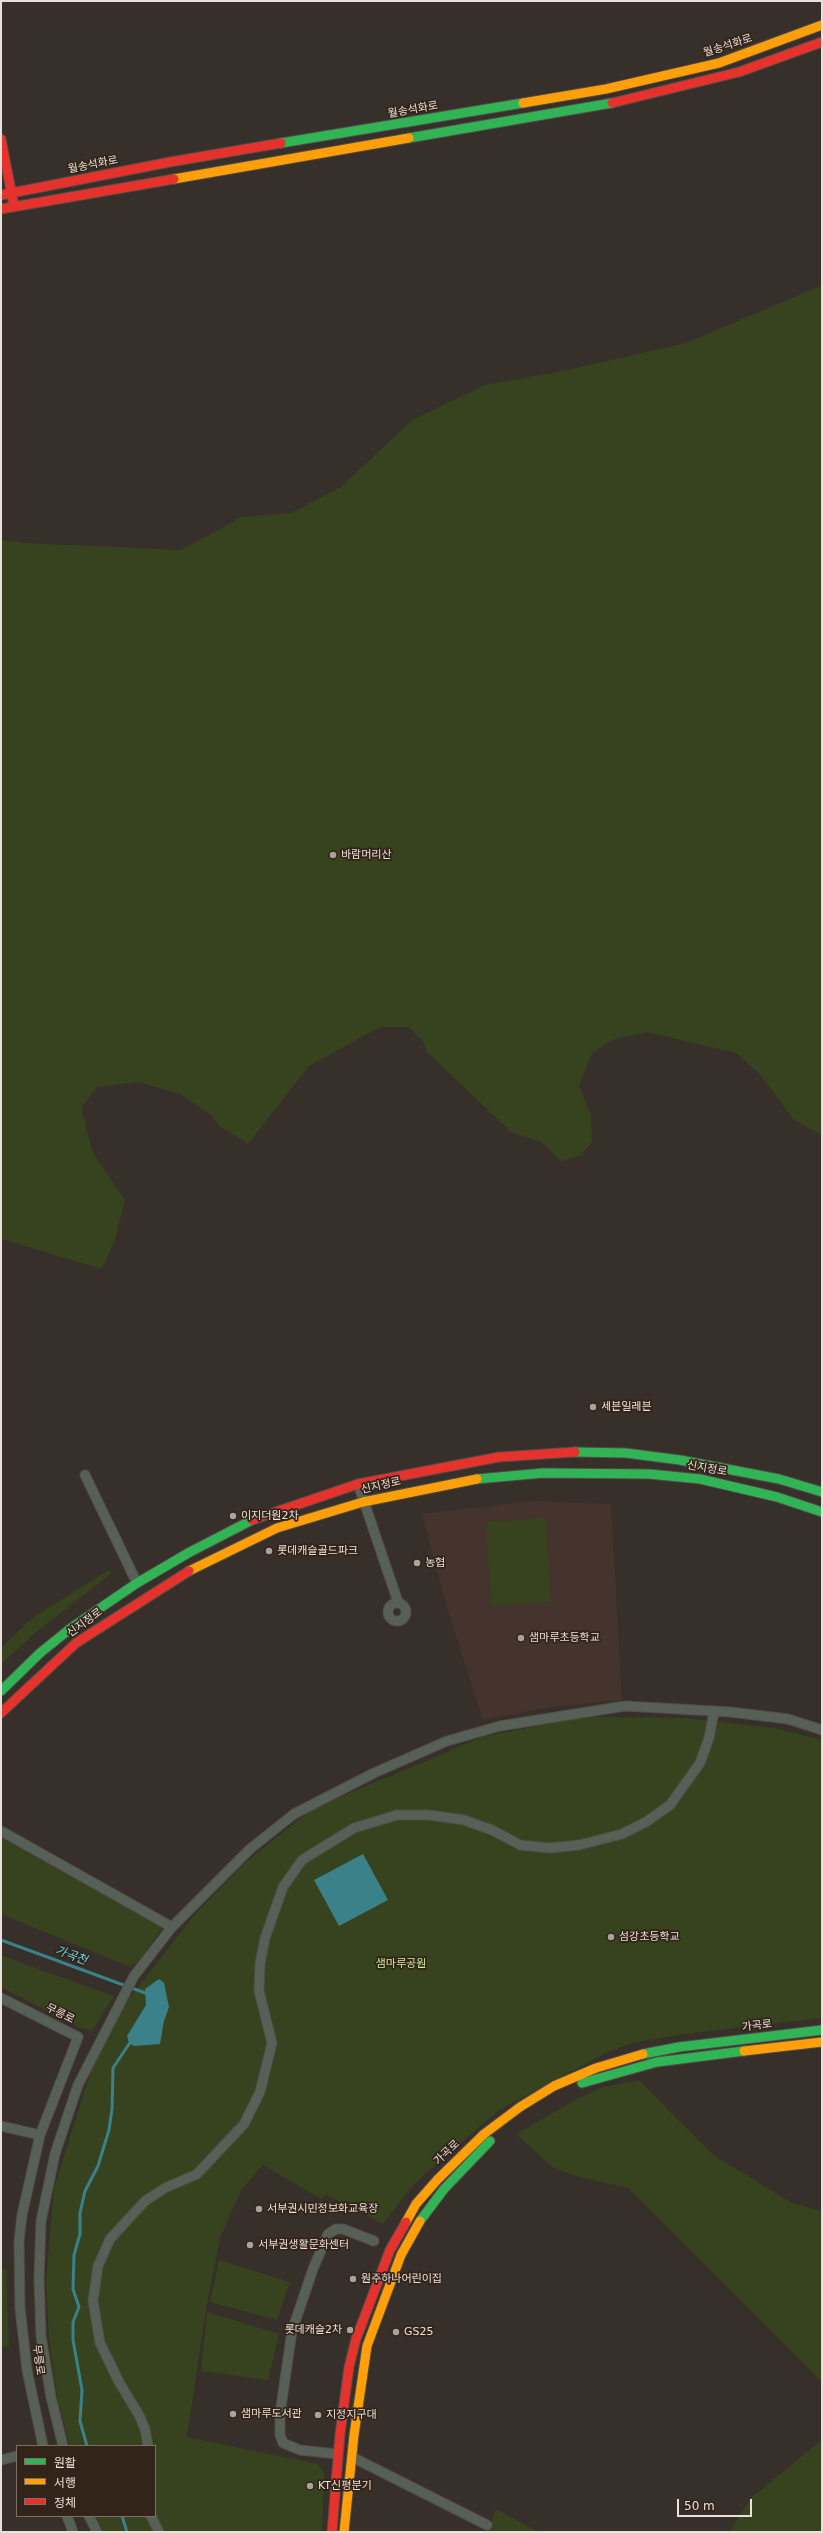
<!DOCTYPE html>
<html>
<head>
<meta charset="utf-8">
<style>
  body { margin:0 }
  #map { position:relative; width:823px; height:2533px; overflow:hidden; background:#372f2a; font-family:"DejaVu Sans","Noto Sans KR",sans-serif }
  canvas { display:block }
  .frame { position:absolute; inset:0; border:2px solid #eae0d9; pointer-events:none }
  .legend { position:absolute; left:16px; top:2445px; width:140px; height:72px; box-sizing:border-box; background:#33241a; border:1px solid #7c6f66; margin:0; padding:5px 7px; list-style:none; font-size:12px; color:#eae0d9 }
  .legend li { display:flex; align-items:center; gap:8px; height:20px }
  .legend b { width:20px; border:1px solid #7c6f66 }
  .scale { position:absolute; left:677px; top:2499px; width:75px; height:18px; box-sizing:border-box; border:2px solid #eae0d9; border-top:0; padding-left:5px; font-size:12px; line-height:14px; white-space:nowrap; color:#eae0d9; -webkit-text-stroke:3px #33241a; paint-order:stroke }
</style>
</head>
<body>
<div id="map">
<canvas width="823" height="2533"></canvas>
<div class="frame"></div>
<ul class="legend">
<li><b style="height:5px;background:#30b455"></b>원활</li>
<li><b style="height:5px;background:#ff9f0a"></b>서행</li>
<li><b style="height:5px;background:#e5322d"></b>정체</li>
</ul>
<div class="scale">50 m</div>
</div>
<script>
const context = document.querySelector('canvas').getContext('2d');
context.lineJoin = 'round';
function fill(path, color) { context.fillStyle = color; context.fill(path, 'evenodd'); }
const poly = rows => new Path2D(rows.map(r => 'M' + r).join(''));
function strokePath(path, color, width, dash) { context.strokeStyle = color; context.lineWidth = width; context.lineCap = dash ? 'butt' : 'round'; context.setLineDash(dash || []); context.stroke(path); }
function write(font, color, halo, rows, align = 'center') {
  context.font = font + ' "DejaVu Sans","Noto Sans KR",sans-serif'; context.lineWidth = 3.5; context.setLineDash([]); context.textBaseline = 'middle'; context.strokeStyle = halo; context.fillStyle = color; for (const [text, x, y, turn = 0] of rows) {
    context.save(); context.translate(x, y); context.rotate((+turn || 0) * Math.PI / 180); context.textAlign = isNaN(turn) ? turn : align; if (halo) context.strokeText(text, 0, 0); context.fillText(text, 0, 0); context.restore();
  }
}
const education = poly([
  [531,1501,611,1504,622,1700,550,1707,483,1720,446,1605,422,1514]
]);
const green = poly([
  [822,285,822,1135,794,1120,759,1073,736,1053,647,1032,612,1040,592,1053,579,1086,591,1116,592,1142,581,1155,561,1161,541,1142,511,1132,427,1052,423,1041,409,1027,380,1027,309,1066,248,1144,219,1126,211,1115,180,1094,138,1082,97,1087,81,1108,93,1153,125,1200,115,1239,102,1269,1,1239,1,540,25,543,181,550,242,517,291,513,341,487,412,420,485,385,567,370,686,343],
  [546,1518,551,1602,491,1605,486,1522],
  [110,1569,111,1574,36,1632,1,1664,1,1648,31,1619],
  [597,1717,685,1718,774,1728,822,1740,822,2018,693,2033,636,2042,608,2052,499,2110,415,2183,383,2224,327,2195,321,2199,263,2165,241,2190,220,2238,206,2309,187,2437,318,2464,324,2473,322,2532,103,2532,96,2516,155,2516,155,2446,70,2446,58,2402,49,2340,46,2282,54,2188,90,2074,113,2019,195,1914,246,1862,312,1809,485,1736,569,1720],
  [1,1838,163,1927,139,1961,130,1967,1,1914],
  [1,1955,27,1965,114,1996,92,2031,80,2028,1,1987],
  [639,2080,713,2155,792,2203,822,2211,822,2382,628,2188,575,2176,552,2167,516,2134,581,2097,603,2087],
  [219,2260,290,2282,277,2320,210,2302],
  [6,2269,9,2346,1,2347,1,2270],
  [207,2312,279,2334,268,2380,201,2371],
  [822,2440,822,2532,729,2532,751,2498],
  [496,2509,539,2532,488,2532]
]);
const water = poly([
  [363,1854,388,1900,339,1926,314,1880],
  [159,1979,164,1983,169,2007,164,2021,160,2044,134,2046,129,2043,127,2036,146,2005,145,1989]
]);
const stream = poly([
  [1,1940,148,1994],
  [87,2446,80,2421,82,2390,73,2340,73,2322,79,2307,73,2289,74,2255,80,2234,80,2213,85,2191,98,2166,109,2130,112,2109,113,2068,131,2041],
  [122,2516,127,2532]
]);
const street = poly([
  [85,1475,137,1583],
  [358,1484,398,1602],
  '388 1612a9 9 0 1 1 18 0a9 9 0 1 1-18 0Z',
  [1,1831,172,1927],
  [1,1998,78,2037,40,2135,22,2215,19,2241,20,2308,27,2370,43,2446],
  [1,2126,40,2135],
  [63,2446,51,2397,41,2336,39,2278,41,2221,55,2154,78,2085,134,1976,172,1927,250,1849,294,1814,374,1773,447,1741,500,1726,625,1706,731,1712,788,1719,822,1730],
  [148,2446,145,2429,139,2415,119,2382,100,2343,93,2301,98,2266,110,2239,145,2201,165,2188,197,2174,244,2124,260,2092,272,2043,259,1991,260,1964,265,1938,283,1887,302,1860,354,1828,397,1815,429,1815,464,1820,492,1830,520,1845,550,1848,579,1845,622,1834,646,1822,670,1805,700,1763,709,1738,714,1711],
  [337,2454,300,2450,283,2443,280,2435,280,2414,292,2331,313,2269,328,2234,336,2229,343,2229,374,2241],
  [352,2457,487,2525],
  [1,2460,17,2456],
  [67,2516,73,2532],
  [89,2516,97,2532],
  [151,2516,159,2532]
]);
const fast = poly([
  [409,138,612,103],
  [281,143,523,103],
  [575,1452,626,1453,680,1460,779,1479,822,1492],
  [477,1479,543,1473,649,1474,700,1479,777,1497,822,1512],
  [1,1691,40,1653,71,1628,137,1583,190,1552,252,1520],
  [643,2054,679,2047,822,2030],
  [582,2083,657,2062,744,2051],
  [420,2221,444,2189,490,2141]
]);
const slow = poly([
  [523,103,606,89,719,63,822,25],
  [174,179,409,138],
  [189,1571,277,1528,363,1502,477,1479],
  [744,2051,822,2042],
  [406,2222,416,2204,438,2179,484,2134,520,2107,554,2086,596,2068,643,2054],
  [344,2532,354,2435,367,2346,401,2255,420,2221]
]);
const jam = poly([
  [612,103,739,72,822,42],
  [1,139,13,201],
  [1,195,170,162,281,143],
  [1,209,174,179],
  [252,1520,358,1484,499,1457,575,1452],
  [1,1713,76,1643,189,1571],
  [332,2532,340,2434,349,2367,356,2339,390,2250,406,2222]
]);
const markers = [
  [333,855,4,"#aba29c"],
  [593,1407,4,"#aba29c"],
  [233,1516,4,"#aba29c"],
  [269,1551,4,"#aba29c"],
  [417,1563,4,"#aba29c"],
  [521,1638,4,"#aba29c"],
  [611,1937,4,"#aba29c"],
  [259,2209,4,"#aba29c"],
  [250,2245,4,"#aba29c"],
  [353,2279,4,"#aba29c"],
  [350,2330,4,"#aba29c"],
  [396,2332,4,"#aba29c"],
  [233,2414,4,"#aba29c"],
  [318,2415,4,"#aba29c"],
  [310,2486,4,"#aba29c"]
];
const streetNames = [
  ["월송석화로",728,46,-18],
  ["월송석화로",413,110,-10],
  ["월송석화로",93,165,-11],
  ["신지정로",707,1469,10],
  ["신지정로",381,1486,-13],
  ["신지정로",85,1623,-36],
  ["무릉로",60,2014,27],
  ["가곡로",757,2026,-7],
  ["가곡로",447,2153,-44],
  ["무릉로",38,2360,82]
];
const poiNames = [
  ["바람머리산",341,855],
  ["세븐일레븐",601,1407],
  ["이지더원2차",241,1516],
  ["롯데캐슬골드파크",277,1551],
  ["농협",425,1563],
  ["샘마루초등학교",529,1638],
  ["섬강초등학교",619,1937],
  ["서부권시민정보화교육장",267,2209],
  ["서부권생활문화센터",258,2245],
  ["원주하나어린이집",361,2279],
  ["롯데캐슬2차",342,2330,"right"],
  ["GS25",404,2332],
  ["샘마루도서관",241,2414],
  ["지정지구대",326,2415],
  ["KT신평분기",318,2486]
];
const parkNames = [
  ["샘마루공원",401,1964]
];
const waterNames = [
  ["가곡천",71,1956,20]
];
fill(education, '#45332d');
fill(green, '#36431e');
fill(water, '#3a818a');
strokePath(stream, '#3a818a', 3);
strokePath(street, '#534c47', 11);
strokePath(fast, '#534c47', 11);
strokePath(slow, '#534c47', 11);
strokePath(jam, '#534c47', 11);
strokePath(street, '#566057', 9);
strokePath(fast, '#30b455', 9);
strokePath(slow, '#ff9f0a', 9);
strokePath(jam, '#e5322d', 9);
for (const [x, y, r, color] of markers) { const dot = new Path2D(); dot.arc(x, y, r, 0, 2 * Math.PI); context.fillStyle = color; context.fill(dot); strokePath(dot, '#33241a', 1.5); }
write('11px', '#eae0d9', '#33241a', streetNames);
write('11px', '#eae0d9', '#33241a', poiNames, 'left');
write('11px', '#cbed9f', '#33241a', parkNames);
write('italic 12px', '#60d6e6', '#33241a', waterNames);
</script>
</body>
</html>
